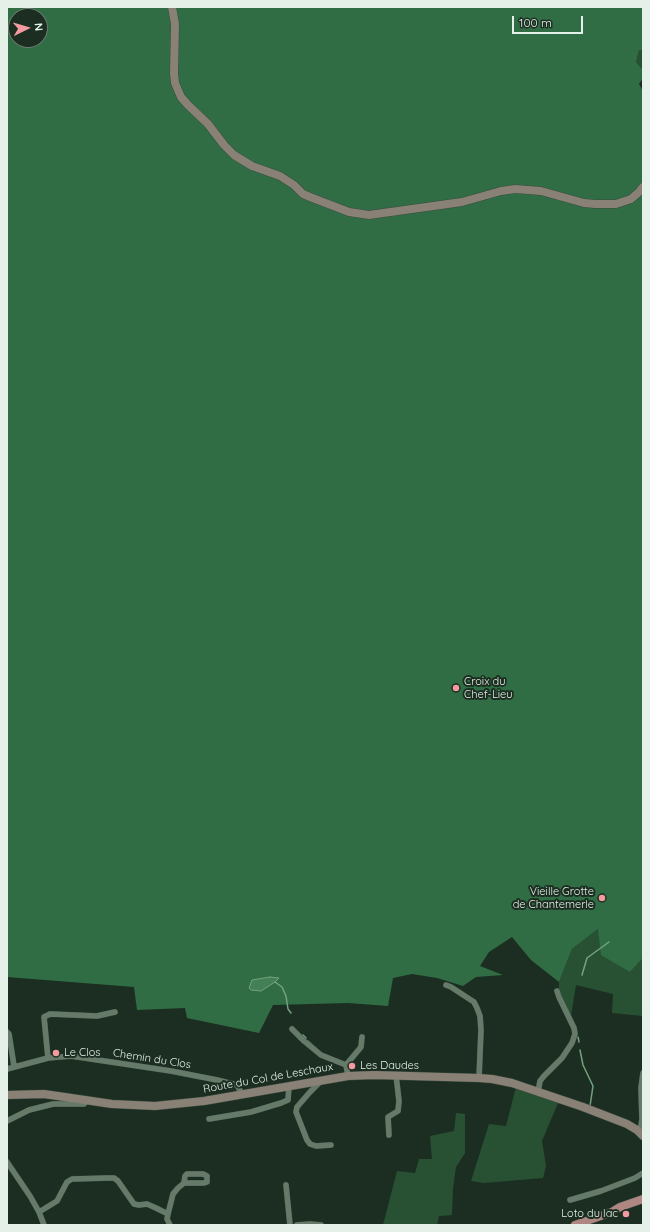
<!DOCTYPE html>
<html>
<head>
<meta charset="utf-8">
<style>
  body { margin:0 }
  #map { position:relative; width:650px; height:1232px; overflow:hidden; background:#1c2e21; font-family:Quicksand,sans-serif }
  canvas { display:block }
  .frame { position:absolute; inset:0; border:8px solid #e5f1e8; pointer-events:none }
  .north { position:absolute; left:8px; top:8px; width:40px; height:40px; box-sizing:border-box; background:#1c2e21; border:1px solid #6c7c71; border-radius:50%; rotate:85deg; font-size:11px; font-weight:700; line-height:16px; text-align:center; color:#e5f1e8 }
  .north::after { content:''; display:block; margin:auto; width:14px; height:18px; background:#f49aa1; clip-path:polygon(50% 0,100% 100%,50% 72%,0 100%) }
  .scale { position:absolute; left:512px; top:16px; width:71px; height:18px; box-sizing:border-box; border:2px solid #e5f1e8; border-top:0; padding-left:5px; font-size:12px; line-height:14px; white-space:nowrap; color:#e5f1e8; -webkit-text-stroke:3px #1c2e21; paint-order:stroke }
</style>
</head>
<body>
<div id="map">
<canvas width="650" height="1232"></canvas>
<div class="frame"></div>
<div class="north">N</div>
<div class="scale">100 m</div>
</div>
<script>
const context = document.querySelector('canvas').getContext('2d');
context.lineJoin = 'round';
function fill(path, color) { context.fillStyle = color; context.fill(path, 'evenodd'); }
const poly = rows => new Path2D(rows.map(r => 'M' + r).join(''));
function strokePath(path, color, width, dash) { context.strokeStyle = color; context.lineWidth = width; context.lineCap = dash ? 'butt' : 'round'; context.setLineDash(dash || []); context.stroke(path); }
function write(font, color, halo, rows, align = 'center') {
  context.font = font + ' Quicksand,sans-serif'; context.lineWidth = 4; context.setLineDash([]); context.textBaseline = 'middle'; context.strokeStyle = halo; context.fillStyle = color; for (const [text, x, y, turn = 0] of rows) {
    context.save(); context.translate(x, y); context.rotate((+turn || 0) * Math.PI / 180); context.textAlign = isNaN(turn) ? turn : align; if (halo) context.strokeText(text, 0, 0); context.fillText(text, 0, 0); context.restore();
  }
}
const green = poly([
  [639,50,643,50,643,70,636,62],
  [598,929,630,972,643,958,643,1016,612,1013,613,994,576,985,571,1016,561,996,559,991,559,982,572,949],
  [516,1087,558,1103,542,1141,546,1166,543,1178,484,1183,471,1181,489,1124,506,1126],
  [456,1113,465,1114,465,1153,456,1167,453,1189,452,1215,439,1216,437,1225,383,1225,397,1171,415,1173,419,1159,432,1159,430,1136,454,1131]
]);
const forest = poly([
  [7,7,643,7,643,50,639,50,636,62,643,70,643,78,639,84,643,91,643,930,642,931,643,932,643,958,630,972,601,955,598,929,572,949,559,982,531,960,512,937,489,952,480,966,503,975,476,977,463,986,437,978,412,974,393,978,388,1006,348,1003,273,1005,259,1033,187,1018,185,1008,137,1010,134,987,7,977],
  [16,16,40,16,40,40,16,40]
]);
const water = poly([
  [270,977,279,978,275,982,261,991,251,990,249,988,252,980,270,977]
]);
const stream = poly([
  [582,975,587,958,609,942],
  [275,982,282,987,286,996,288,1009,291,1013],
  [303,1035,306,1038],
  [578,1037,579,1042],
  [308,1041,317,1049],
  [580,1050,583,1065,593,1086,590,1106]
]);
const minor = poly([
  [446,985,451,987,474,1002,477,1008,480,1016,481,1030,479,1078],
  [292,1029,304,1041,321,1055,346,1065,348,1076],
  [7,1032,9,1034,14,1066],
  [48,1058,44,1017,50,1014,97,1016,115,1012],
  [346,1065,361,1047,362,1037],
  [7,1069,48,1058,71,1056,171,1071,217,1080,237,1085,242,1094],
  [319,1081,319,1083,310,1092,297,1107,296,1112,307,1140,310,1144,316,1146,331,1145],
  [538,1092,540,1081,544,1076,562,1058,572,1043,575,1034,574,1028,559,997,557,991],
  [209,1119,251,1112,281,1103,288,1100,289,1086],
  [7,1121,29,1110,53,1104,84,1104,87,1100],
  [638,1131,641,1126,642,1119,641,1088,643,1073],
  [389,1135,388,1117,398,1111,399,1101,396,1075],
  [7,1162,30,1196,39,1212,44,1225],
  [286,1185,290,1225],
  [570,1200,601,1191,635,1178,643,1173],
  [39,1212,57,1201,67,1182,72,1179,108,1178,114,1178,118,1181,134,1204,139,1205,147,1204,156,1208,168,1214],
  [170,1225,167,1219,168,1214,173,1194,178,1188,184,1183,204,1183,207,1182,207,1176,203,1174,187,1174,185,1176,184,1183],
  [297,1225,310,1224,321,1225]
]);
const secondary = poly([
  [172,7,175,24,174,73,175,83,181,97,188,105,208,124,224,145,234,155,252,166,280,176,294,185,303,194,310,197,349,212,369,215,462,202,501,191,515,189,541,191,584,203,595,204,616,204,631,199,639,192,643,187],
  [7,1095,44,1094,112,1104,155,1106,204,1101,348,1076,374,1075,479,1078,492,1079,512,1083,583,1107,627,1124,637,1130,643,1136]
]);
const primary = poly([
  [575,1225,612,1212,620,1207,643,1199]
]);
const markers = [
  [456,688,4,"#f49aa1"],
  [602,898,4,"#f49aa1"],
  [56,1053,4,"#f49aa1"],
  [352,1066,4,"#f49aa1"],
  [626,1214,4,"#f49aa1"]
];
const poiNames = [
  ["Croix du",464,682],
  ["Chef-Lieu",464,695],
  ["Vieille Grotte",594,892,"right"],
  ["de Chantemerle",594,905,"right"],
  ["Le Clos",64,1053],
  ["Les Daudes",360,1066],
  ["Loto du lac",618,1214,"right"]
];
const streetNames = [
  ["Chemin du Clos",152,1059,9],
  ["Route du Col de Leschaux",268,1078,-10]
];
fill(green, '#285134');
fill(forest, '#306d44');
fill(water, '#438055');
strokePath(water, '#74a281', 1);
strokePath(stream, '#74a281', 1.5);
strokePath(minor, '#3b4b3f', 6);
strokePath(secondary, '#3b4b3f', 9);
strokePath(primary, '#3b4b3f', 9);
strokePath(minor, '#657a69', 5.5);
strokePath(secondary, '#898076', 8);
strokePath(primary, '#ae8783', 8);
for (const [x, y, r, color] of markers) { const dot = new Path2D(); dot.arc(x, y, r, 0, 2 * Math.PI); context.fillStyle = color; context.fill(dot); strokePath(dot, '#1c2e21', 1.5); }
write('11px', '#e5f1e8', '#1c2e21', poiNames, 'left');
write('11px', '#e5f1e8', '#1c2e21', streetNames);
</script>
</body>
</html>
